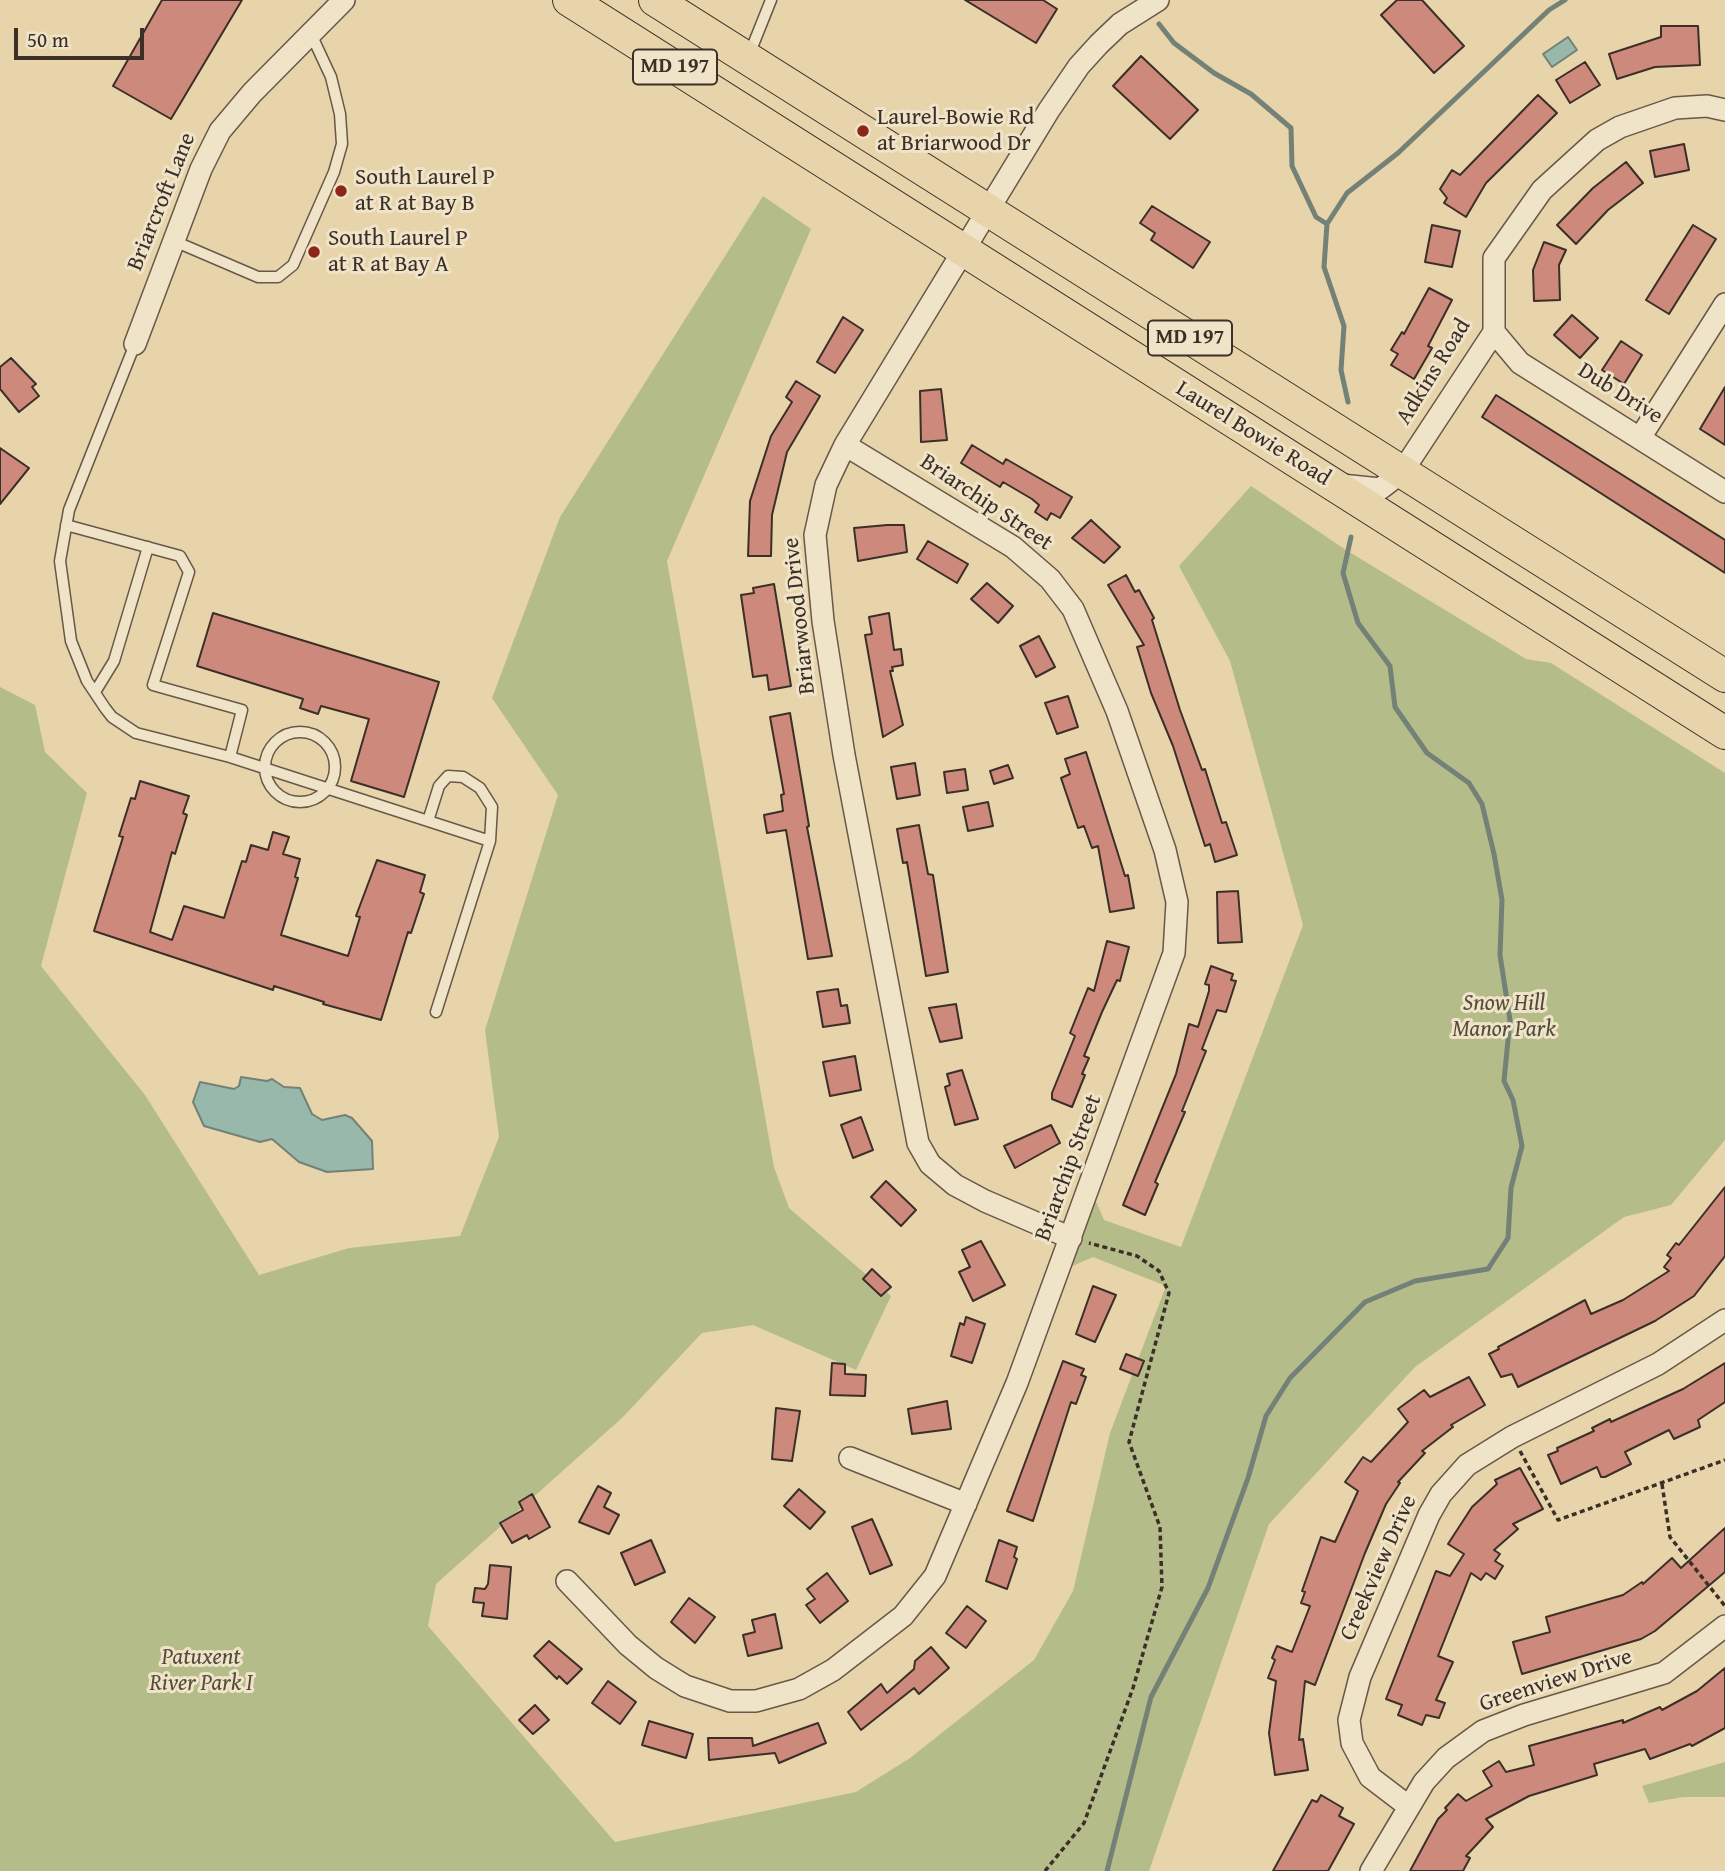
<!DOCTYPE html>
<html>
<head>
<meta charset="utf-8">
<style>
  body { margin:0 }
  #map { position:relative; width:1725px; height:1871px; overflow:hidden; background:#e7d4aa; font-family:"Gentium Book Plus",serif }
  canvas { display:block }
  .scale { position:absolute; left:14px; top:28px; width:130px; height:32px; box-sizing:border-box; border:4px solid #3c2f28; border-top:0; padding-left:9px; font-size:21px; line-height:24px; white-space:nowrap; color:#3c2f28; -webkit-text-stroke:5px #efe3c8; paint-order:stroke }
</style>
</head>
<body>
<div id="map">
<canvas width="1725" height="1871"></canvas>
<div class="scale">50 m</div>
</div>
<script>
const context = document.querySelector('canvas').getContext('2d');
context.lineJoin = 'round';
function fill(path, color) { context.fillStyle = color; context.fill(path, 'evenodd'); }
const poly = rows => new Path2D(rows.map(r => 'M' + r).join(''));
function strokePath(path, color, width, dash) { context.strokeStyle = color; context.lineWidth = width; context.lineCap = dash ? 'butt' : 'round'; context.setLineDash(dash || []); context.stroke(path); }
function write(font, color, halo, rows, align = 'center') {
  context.font = font + ' "Gentium Book Plus",serif'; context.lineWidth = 6; context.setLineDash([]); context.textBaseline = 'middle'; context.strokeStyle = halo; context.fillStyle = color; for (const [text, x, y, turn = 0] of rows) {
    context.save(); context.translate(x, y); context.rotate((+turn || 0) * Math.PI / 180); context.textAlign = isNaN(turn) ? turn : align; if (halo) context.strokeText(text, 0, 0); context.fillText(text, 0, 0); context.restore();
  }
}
const green = poly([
  [763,196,811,229,667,561,774,1167,789,1208,891,1296,856,1370,753,1325,702,1333,622,1418,436,1584,428,1626,615,1842,856,1792,910,1758,1034,1660,1073,1591,1110,1433,1166,1286,1093,1257,1070,1267,1095,1199,1104,1220,1181,1247,1303,925,1230,661,1179,566,1251,486,1346,550,1526,659,1551,663,1725,773,1725,1140,1671,1205,1624,1217,1415,1367,1269,1524,1149,1871,0,1871,0,687,35,705,45,752,87,793,41,966,145,1095,259,1275,349,1248,460,1236,499,1137,485,1030,558,795,492,698,560,517],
  [1725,1762,1725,1797,1683,1797,1649,1803,1642,1786]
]);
const water = poly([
  [1568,37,1577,50,1552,67,1543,54,1568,37],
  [241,1077,267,1081,272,1079,284,1087,300,1088,312,1114,322,1120,345,1115,352,1118,372,1141,373,1169,327,1172,299,1162,272,1139,260,1142,204,1126,193,1102,200,1082,234,1089,239,1086,241,1077]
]);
const stream = poly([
  [1159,24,1174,43,1214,73,1251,94,1291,128,1292,166,1316,217,1327,224,1324,267,1344,326,1341,370,1348,402],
  [1327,224,1347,193,1398,153,1549,10,1565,0],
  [1107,1871,1151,1697,1208,1588,1248,1478,1266,1416,1290,1378,1365,1302,1415,1281,1488,1269,1508,1238,1511,1188,1522,1146,1513,1100,1504,1081,1510,1020,1500,955,1502,900,1494,854,1482,804,1469,783,1427,753,1395,707,1390,666,1358,623,1343,573,1351,537]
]);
const building = poly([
  [162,0,242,0,171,119,113,86,162,0],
  [965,0,1043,0,1057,9,1036,43,965,0],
  [1397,0,1422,0,1464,46,1434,73,1381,15,1397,0],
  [1661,26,1698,26,1700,65,1655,67,1617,79,1609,54,1661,37,1661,26],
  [1141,56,1198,110,1170,139,1113,86,1141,56],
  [1585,62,1600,85,1570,103,1556,80,1585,62],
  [1538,95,1557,113,1486,183,1466,217,1444,203,1447,198,1440,189,1452,170,1460,175,1538,95],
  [1684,144,1689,170,1655,177,1650,151,1684,144],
  [1626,162,1643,183,1608,210,1576,244,1557,225,1593,188,1626,162],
  [1152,206,1210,242,1193,268,1151,240,1155,233,1140,223,1152,206],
  [1432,225,1460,231,1452,267,1425,262,1432,225],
  [1693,225,1716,239,1669,314,1646,300,1693,225],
  [1544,242,1566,250,1559,265,1560,300,1534,301,1533,270,1544,242],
  [1429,288,1452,300,1428,346,1432,348,1414,379,1391,365,1398,354,1391,350,1402,332,1404,334,1429,288],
  [1572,315,1598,338,1580,358,1554,335,1572,315],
  [843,317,863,330,835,373,817,362,843,317],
  [1621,341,1642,355,1624,384,1602,370,1621,341],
  [11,358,36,384,32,387,39,396,19,412,0,389,0,367,11,358],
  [796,381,820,396,787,452,772,515,771,556,748,556,750,501,771,436,792,402,786,397,796,381],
  [1725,387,1725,445,1700,429,1725,387],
  [941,389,947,440,921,442,920,391,941,389],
  [1496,395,1725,540,1725,573,1482,417,1496,395],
  [972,445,1003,464,1006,459,1072,497,1060,518,1051,513,1047,520,1035,512,1039,505,1032,499,1003,482,1000,487,961,463,972,445],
  [0,448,29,468,0,504,0,448],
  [1091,520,1120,547,1104,563,1072,538,1091,520],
  [887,525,904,525,907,552,858,561,854,528,887,525],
  [928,541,968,564,957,583,917,559,928,541],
  [1126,575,1135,592,1139,590,1154,618,1152,620,1180,710,1202,770,1205,769,1222,823,1226,822,1237,855,1215,862,1210,844,1205,846,1173,746,1151,693,1137,647,1144,645,1108,585,1126,575],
  [987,583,1013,606,998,623,971,599,987,583],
  [774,584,791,686,769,690,767,675,753,677,741,595,754,593,753,588,774,584],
  [213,613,439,682,404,797,351,781,369,719,321,706,318,714,300,708,303,699,197,666,213,613],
  [889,613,894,650,901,649,903,665,892,667,893,671,890,671,903,725,883,737,865,635,872,634,869,617,889,613],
  [1039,636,1055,667,1036,677,1020,646,1039,636],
  [1068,696,1078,727,1057,734,1045,703,1068,696],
  [790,713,809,826,807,827,832,956,808,959,786,830,767,833,764,815,783,811,781,795,784,794,770,717,790,713],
  [1086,752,1125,876,1128,875,1134,908,1110,912,1098,846,1092,848,1084,826,1078,828,1061,778,1070,774,1065,759,1086,752],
  [915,763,920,795,897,799,891,767,915,763],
  [1008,765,1013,778,994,784,990,771,1008,765],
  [965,769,968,790,947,793,944,772,965,769],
  [140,781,189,796,183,813,187,815,175,854,172,852,150,932,172,940,184,906,224,918,242,861,246,862,251,845,268,850,273,832,289,837,283,854,300,859,295,877,298,878,281,935,348,956,360,917,356,916,377,860,425,875,420,892,424,894,411,933,408,932,381,1020,323,1004,324,1002,274,986,273,990,94,931,123,837,119,836,131,798,135,799,140,781],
  [988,802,993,826,968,831,963,807,988,802],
  [919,825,928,874,933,875,948,972,926,976,907,862,903,863,897,829,919,825],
  [1238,891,1242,942,1218,943,1217,892,1238,891],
  [1107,941,1129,947,1120,981,1117,980,1102,1012,1084,1056,1089,1058,1082,1074,1085,1075,1072,1107,1052,1099,1052,1093,1075,1036,1070,1033,1088,988,1094,991,1107,941],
  [1211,966,1233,974,1231,980,1236,981,1226,1012,1217,1010,1202,1049,1206,1051,1182,1111,1185,1112,1155,1182,1158,1184,1145,1215,1123,1205,1176,1074,1189,1024,1198,1027,1209,991,1209,985,1205,984,1211,966],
  [838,989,841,1006,847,1005,850,1023,823,1027,817,992,838,989],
  [956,1004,962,1038,940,1042,929,1008,956,1004],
  [855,1056,861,1090,830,1096,823,1062,855,1056],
  [962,1070,978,1119,955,1125,945,1087,950,1085,947,1074,962,1070],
  [861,1117,873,1150,853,1158,841,1125,861,1117],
  [1051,1125,1060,1143,1015,1168,1004,1146,1051,1125],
  [886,1181,916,1210,901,1226,871,1197,886,1181],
  [1725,1187,1725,1256,1694,1296,1655,1321,1518,1387,1512,1374,1501,1377,1489,1354,1499,1349,1498,1347,1585,1300,1591,1314,1623,1300,1669,1271,1664,1267,1671,1258,1667,1255,1676,1243,1679,1245,1725,1187],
  [981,1241,1005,1285,973,1301,959,1272,970,1267,962,1250,981,1241],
  [872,1269,891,1287,881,1296,863,1279,872,1269],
  [1093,1286,1116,1295,1095,1342,1076,1334,1093,1286],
  [966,1317,985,1324,972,1363,951,1356,960,1323,964,1325,966,1317],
  [1126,1354,1144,1361,1138,1376,1120,1369,1126,1354],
  [1063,1361,1084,1369,1081,1375,1086,1377,1076,1404,1071,1402,1033,1521,1007,1511,1063,1361],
  [832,1363,845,1364,845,1374,866,1375,865,1396,830,1395,832,1363],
  [1725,1363,1725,1402,1698,1420,1700,1427,1674,1439,1669,1430,1625,1452,1631,1464,1605,1477,1601,1477,1597,1467,1561,1484,1548,1455,1558,1451,1557,1448,1594,1431,1592,1428,1610,1419,1611,1422,1683,1389,1725,1363],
  [1469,1377,1485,1405,1451,1425,1453,1427,1422,1451,1425,1453,1398,1482,1400,1483,1386,1504,1365,1553,1315,1685,1305,1681,1299,1740,1303,1739,1308,1770,1275,1775,1269,1733,1276,1681,1268,1678,1275,1660,1272,1658,1277,1646,1292,1652,1310,1606,1301,1603,1305,1592,1302,1591,1321,1537,1335,1542,1358,1491,1345,1482,1363,1457,1371,1462,1408,1422,1398,1409,1424,1390,1430,1397,1469,1377],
  [947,1401,951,1429,912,1434,908,1409,947,1401],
  [776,1408,800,1411,792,1461,772,1459,776,1408],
  [1520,1468,1543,1509,1513,1524,1518,1529,1494,1550,1500,1554,1495,1561,1503,1566,1495,1579,1486,1573,1481,1580,1471,1573,1438,1656,1453,1662,1436,1700,1445,1703,1439,1718,1426,1715,1422,1725,1398,1715,1402,1705,1386,1699,1436,1571,1450,1576,1464,1554,1448,1544,1472,1507,1497,1484,1495,1480,1520,1468],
  [598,1486,611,1493,604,1507,619,1515,609,1534,579,1522,598,1486],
  [799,1489,825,1512,810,1529,784,1506,799,1489],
  [532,1494,550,1527,529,1539,527,1535,512,1543,500,1523,523,1510,519,1502,532,1494],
  [872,1519,892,1565,870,1574,852,1527,872,1519],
  [1725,1528,1725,1572,1655,1631,1641,1639,1522,1674,1513,1642,1550,1632,1546,1617,1623,1595,1642,1582,1643,1584,1672,1558,1681,1568,1725,1528],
  [651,1540,665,1572,635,1585,621,1553,651,1540],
  [999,1540,1017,1547,1014,1557,1017,1559,1007,1589,986,1581,999,1540],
  [490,1565,511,1567,507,1619,482,1616,484,1603,473,1602,475,1588,485,1589,488,1584,490,1565],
  [827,1573,848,1601,820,1623,806,1605,815,1599,807,1589,827,1573],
  [689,1598,715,1617,695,1643,671,1622,689,1598],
  [967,1606,986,1621,966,1648,946,1633,967,1606],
  [775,1614,782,1648,748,1656,743,1635,755,1632,752,1620,775,1614],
  [549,1641,582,1669,567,1684,559,1676,557,1679,534,1656,549,1641],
  [931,1647,949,1668,919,1694,914,1688,861,1730,848,1712,881,1684,887,1693,914,1669,915,1661,931,1647],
  [1725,1668,1725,1728,1692,1746,1690,1744,1650,1759,1645,1749,1594,1764,1597,1775,1529,1796,1486,1819,1493,1827,1466,1856,1470,1858,1463,1871,1410,1871,1438,1819,1447,1810,1445,1808,1458,1794,1466,1801,1492,1786,1483,1771,1499,1761,1506,1772,1534,1765,1529,1746,1623,1720,1623,1723,1660,1707,1662,1710,1697,1691,1725,1668],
  [608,1681,636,1702,620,1724,592,1703,608,1681],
  [535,1705,549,1720,533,1734,519,1720,535,1705],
  [649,1721,693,1734,686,1758,642,1745,649,1721],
  [818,1723,826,1743,779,1763,775,1753,709,1760,708,1738,752,1738,753,1746,818,1723],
  [1321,1795,1343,1808,1339,1816,1354,1824,1328,1871,1273,1871,1312,1800,1317,1802,1321,1795]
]);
const path = poly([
  [1520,1451,1558,1520,1725,1460],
  [1662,1484,1670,1537,1725,1606],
  [1045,1871,1084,1823,1133,1688,1162,1587,1160,1527,1129,1442,1169,1293,1159,1271,1137,1256,1089,1243]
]);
const lane = poly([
  [749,55,771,0],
  [174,241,258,277,278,277,293,265,334,172,342,144,340,114,331,77,311,34],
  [135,344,69,510,60,561,71,641,87,681,105,708,112,717,136,733,230,757,490,841],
  [66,525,180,556,189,572,153,685,242,710,230,757],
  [95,692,114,661,148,547],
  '265 767a35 35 0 1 1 70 0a35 35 0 1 1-70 0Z',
  [428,821,439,786,448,776,463,777,480,788,492,807,490,841,436,1012]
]);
const street = poly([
  [1494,332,1520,363,1725,492],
  [135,344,201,169,220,131,252,93,344,0],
  [1640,438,1725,304],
  [1341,485,1380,489,1402,472,1494,332,1494,258,1542,190,1597,140,1620,127,1675,108,1707,106,1725,110],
  [1071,1238,985,1201,955,1185,930,1164,918,1143,844,755,823,621,815,535,826,485,845,445,1049,110,1079,66,1099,44,1120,24,1158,0],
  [850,1458,966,1504],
  [567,1581,628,1645,656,1668,685,1686,730,1701,756,1701,799,1689,833,1670,903,1616,935,1576,1017,1383,1174,953,1177,902,1165,850,1117,711,1073,609,1050,579,1013,547,845,445],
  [1408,1806,1370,1777,1352,1743,1349,1720,1360,1677,1429,1515,1441,1494,1467,1465,1512,1437,1658,1364,1725,1320],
  [1371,1871,1424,1782,1446,1758,1483,1731,1524,1715,1664,1673,1725,1626]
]);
const primary = poly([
  [569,0,1725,733],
  [655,0,1725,676]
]);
const markers = [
  [863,131,7,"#8f2418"],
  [341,191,7,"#8f2418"],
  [314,252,7,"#8f2418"]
];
const shields = [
  [675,67,84],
  [1190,338,84]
];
const shieldNames = [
  ["MD 197",675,67],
  ["MD 197",1190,338]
];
const poiNames = [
  ["Laurel-Bowie Rd",877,118],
  ["at Briarwood Dr",877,144],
  ["South Laurel P",355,178],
  ["at R at Bay B",355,204],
  ["South Laurel P",328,239],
  ["at R at Bay A",328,265]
];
const streetNames = [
  ["Briarcroft Lane",162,202,-68],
  ["Adkins Road",1434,372,-58],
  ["Dub Drive",1620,394,32],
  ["Laurel Bowie Road",1253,434,32],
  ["Briarchip Street",986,503,34],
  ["Briarwood Drive",800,616,-96],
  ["Briarchip Street",1069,1168,-70],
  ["Creekview Drive",1379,1568,-66],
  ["Greenview Drive",1556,1681,-18]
];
const parkNames = [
  ["Snow Hill",1504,1004],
  ["Manor Park",1504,1030],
  ["Patuxent",201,1658],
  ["River Park I",201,1684]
];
fill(green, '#b4bd8a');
fill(water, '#97b8ab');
strokePath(water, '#738177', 2);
strokePath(stream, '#738177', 5);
fill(building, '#cd897b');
strokePath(building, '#3c2f28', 2);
strokePath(lane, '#675848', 13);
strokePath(street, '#675848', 24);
strokePath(primary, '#3c2f28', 34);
strokePath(path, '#3c2f28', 3.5, [5, 3.5]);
strokePath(lane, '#efe3c8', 10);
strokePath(street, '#efe3c8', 21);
strokePath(primary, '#e7d4aa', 32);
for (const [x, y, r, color] of markers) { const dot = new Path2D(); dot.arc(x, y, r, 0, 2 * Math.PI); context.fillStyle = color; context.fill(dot); strokePath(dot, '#efe3c8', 2.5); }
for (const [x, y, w] of shields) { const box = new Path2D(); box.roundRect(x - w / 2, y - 17.5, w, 35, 5); context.fillStyle = '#efe3c8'; context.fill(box); strokePath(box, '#3c2f28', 2); }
write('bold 21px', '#3c2f28', null, shieldNames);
write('23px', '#3c2f28', '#efe3c8', poiNames, 'left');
write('23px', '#3c2f28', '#efe3c8', streetNames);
write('italic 23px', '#544b3c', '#efe3c8', parkNames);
</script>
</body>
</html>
